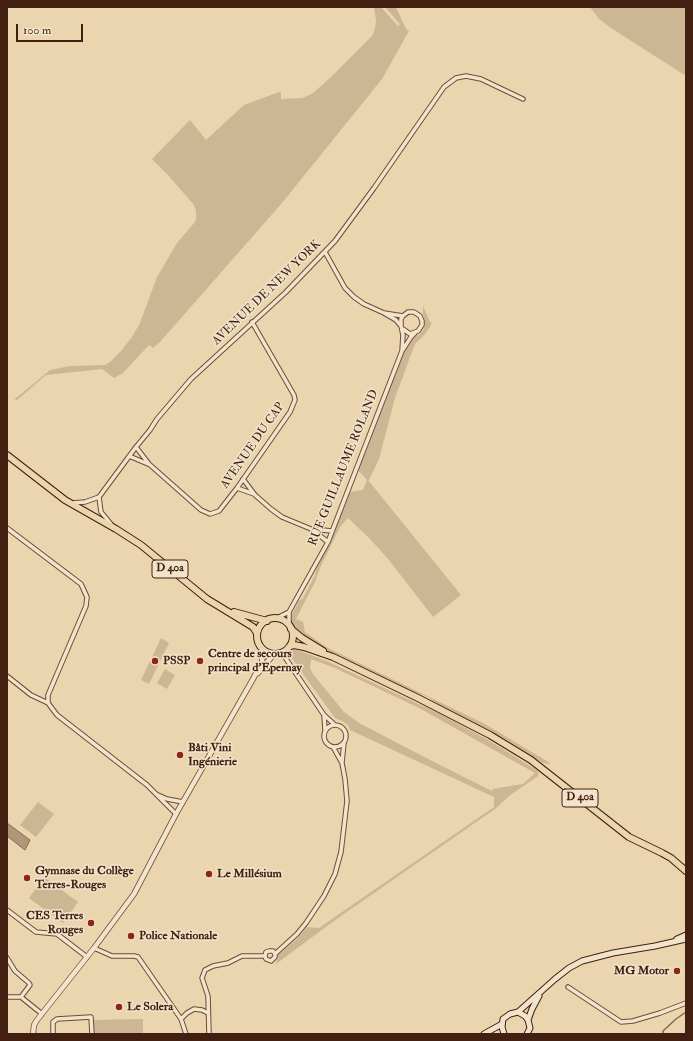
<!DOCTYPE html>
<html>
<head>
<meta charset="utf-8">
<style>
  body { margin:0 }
  #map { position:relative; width:693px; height:1041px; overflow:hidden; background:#ead5af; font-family:"IM FELL Double Pica",serif }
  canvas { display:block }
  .frame { position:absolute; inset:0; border:8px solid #421f11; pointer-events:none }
  .scale { position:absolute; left:16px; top:24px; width:67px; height:18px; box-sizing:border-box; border:2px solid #421f11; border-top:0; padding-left:5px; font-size:12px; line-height:14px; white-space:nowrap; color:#421f11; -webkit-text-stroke:3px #f1e4cb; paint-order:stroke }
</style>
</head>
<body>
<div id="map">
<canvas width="693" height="1041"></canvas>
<div class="frame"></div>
<div class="scale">100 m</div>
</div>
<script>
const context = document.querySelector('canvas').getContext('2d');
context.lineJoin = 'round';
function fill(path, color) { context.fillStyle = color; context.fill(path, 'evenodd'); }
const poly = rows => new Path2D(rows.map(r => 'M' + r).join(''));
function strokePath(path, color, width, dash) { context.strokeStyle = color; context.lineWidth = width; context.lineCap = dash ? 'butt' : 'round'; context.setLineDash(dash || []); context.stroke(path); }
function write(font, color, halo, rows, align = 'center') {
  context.font = font + ' "IM FELL Double Pica",serif'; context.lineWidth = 3; context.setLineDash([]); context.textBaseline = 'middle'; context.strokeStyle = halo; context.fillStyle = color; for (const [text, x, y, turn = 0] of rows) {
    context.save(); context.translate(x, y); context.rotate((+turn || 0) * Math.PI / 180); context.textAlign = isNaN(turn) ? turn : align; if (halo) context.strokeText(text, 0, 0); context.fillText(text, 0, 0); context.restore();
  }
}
const green = poly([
  [374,7,381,7,398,26,400,24,385,7,396,7,406,29,409,31,382,79,282,203,160,342,153,348,149,345,123,373,114,378,102,369,46,375,16,401,15,399,50,370,70,366,105,365,110,362,121,351,132,337,140,323,157,277,177,243,195,222,196,219,196,211,194,205,167,174,152,159,190,120,206,140,244,105,279,92,281,92,281,99,302,98,312,94,331,77,372,36,375,28,376,21],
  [590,7,686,7,686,76,611,28,599,19],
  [423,306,430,322,432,323,426,333,415,344,413,349,395,398,379,459,369,480,368,480,461,595,433,617,389,560,370,539,348,518,340,527,320,568,315,582,296,619,303,622,305,632,328,648,485,724,550,763,549,764,543,763,507,740,442,707,428,697,402,687,327,651,295,632,291,625,291,622,292,614,299,601,303,598,315,575,316,570,329,544,350,492,363,490,367,480,358,470,404,350,412,339,420,334,424,329,425,323,423,313],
  [161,638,169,643,149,684,141,680],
  [293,649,300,651,329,662,440,714,490,741,535,769,539,773,538,776,509,796,495,809,338,918,276,964,278,955,297,939,307,927,319,928,494,807,494,797,350,730,348,725,342,721,335,718,290,656],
  [311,659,335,668,419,708,535,773,523,784,504,787,493,789,492,791,434,762,359,723,344,712,313,674,310,668],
  [165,669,175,675,167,689,157,683],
  [38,802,54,814,36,837,20,825],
  [44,877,78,902,63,923,29,898],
  [143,1019,143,1034,94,1034,94,1020]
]);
const water = poly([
  [7,823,30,840,25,850,7,836,7,823]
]);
const stream = poly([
  [663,1034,663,1031,676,1019,686,1012]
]);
const minor = poly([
  [325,252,345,288,354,297,364,304,384,313,403,316],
  [384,313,396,320,400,325],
  [402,351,403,335,401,326,401,319,403,316,408,312,414,312,420,316,422,321,422,325,418,331,410,334,403,329],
  [136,447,149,464,201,510,210,514,219,511,237,488,290,412,295,400,294,395,252,322],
  [129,456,148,464],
  [243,479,255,495,271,509,282,517,311,529,328,542],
  [237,488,254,494],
  [99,497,136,447,150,430,157,419,191,379,286,292,335,241,374,188,444,87,456,78,466,76,481,79,523,99],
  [73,503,85,502,99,497,101,512,111,524],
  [7,528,81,584,87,597,86,606,48,695,48,703,57,715,147,785,176,814],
  [312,529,332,531],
  [289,612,328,542,402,351,411,337,415,333],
  [275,619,289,612,289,626],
  [282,653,324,715,334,724],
  [7,676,31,695,48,703],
  [324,715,325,730],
  '324 736a11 11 0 1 1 22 0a11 11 0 1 1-22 0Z',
  [342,762,344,743],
  [158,795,167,799,183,802],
  [7,910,36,932,57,934,87,957],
  [94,948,112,956,134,956,138,957,181,1019,186,1034],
  [265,956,266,952,269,951,273,951,275,954,297,934,306,923,324,896,335,874,341,852,347,801,345,779,342,763,333,747],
  [7,958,15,971,29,983,30,985,21,997],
  [568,987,621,1022,633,1021,660,1013,686,1003],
  [7,997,21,997,42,1014],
  [181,1019,187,1013,194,1009,202,1010,208,1013],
  [53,1034,53,1022,57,1019,91,1017,92,1034],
  [209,1034,208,996,202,978,205,970,213,966,228,963,242,956,265,956,266,959,271,961,275,957,275,954]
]);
const tertiary = poly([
  [258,673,274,654],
  [33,1034,34,1025,37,1020,94,948,134,894,176,814,253,679,262,662,263,650]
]);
const secondary = poly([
  [677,939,686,935],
  [518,1012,555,979,569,968,582,961,613,953,655,946,686,939],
  [528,1020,532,1009,539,996],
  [484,1034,502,1024],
  [504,1034,502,1027,503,1019,510,1014,518,1012,525,1016,528,1020,530,1028,527,1034]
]);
const primary = poly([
  [7,455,65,500,116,529,141,545,207,599,253,627,257,633],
  [234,612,267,621],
  '257 636a18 18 0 1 1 36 0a18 18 0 1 1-36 0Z',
  [291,629,302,638,323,651],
  [290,646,294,645,304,647,333,657,418,698,490,735,531,760,629,837,662,853,671,858,686,871]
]);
const markers = [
  [155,661,4,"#8f2418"],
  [200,661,4,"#8f2418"],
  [180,755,4,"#8f2418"],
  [209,874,4,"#8f2418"],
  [27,878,4,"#8f2418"],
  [91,923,4,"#8f2418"],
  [131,936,4,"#8f2418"],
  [677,971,4,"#8f2418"],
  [119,1007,4,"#8f2418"]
];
const shields = [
  [170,569,36],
  [580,798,36]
];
const shieldNames = [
  ["D 40a",170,569],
  ["D 40a",580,798]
];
const streetNames = [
  ["AVENUE DE NEW YORK",267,293,-44],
  ["AVENUE DU CAP",253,446,-55],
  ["RUE GUILLAUME ROLAND",344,468,-68]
];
const poiNames = [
  ["Centre de secours",208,654],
  ["principal d'Epernay",208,668],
  ["PSSP",163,661],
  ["Bâti Vini",188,748],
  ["Ingénierie",188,762],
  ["Gymnase du Collège",35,871],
  ["Terres-Rouges",35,885],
  ["Le Millésium",217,874],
  ["CES Terres",83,916,"right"],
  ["Rouges",83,930,"right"],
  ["Police Nationale",139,936],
  ["MG Motor",669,971,"right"],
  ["Le Solera",127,1007]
];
fill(green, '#cdb694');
fill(water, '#b19779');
strokePath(water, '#85674f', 1);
strokePath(stream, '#85674f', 1.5);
strokePath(minor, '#6c4c38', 5.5);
strokePath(tertiary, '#6c4c38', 6);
strokePath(secondary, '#421f11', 7);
strokePath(primary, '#421f11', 8);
strokePath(minor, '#f1e4cb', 3.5);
strokePath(tertiary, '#f1e4cb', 4.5);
strokePath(secondary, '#f1e4cb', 5);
strokePath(primary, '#ead5af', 6);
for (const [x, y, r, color] of markers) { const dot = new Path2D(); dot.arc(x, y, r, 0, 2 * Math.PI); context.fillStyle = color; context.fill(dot); strokePath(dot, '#f1e4cb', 1.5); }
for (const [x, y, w] of shields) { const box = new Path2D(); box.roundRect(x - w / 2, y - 9, w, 18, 3); context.fillStyle = '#f1e4cb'; context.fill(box); strokePath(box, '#421f11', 1); }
write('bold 11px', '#421f11', null, shieldNames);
write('12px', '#421f11', '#f1e4cb', streetNames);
write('bold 12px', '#421f11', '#f1e4cb', poiNames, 'left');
</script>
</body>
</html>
